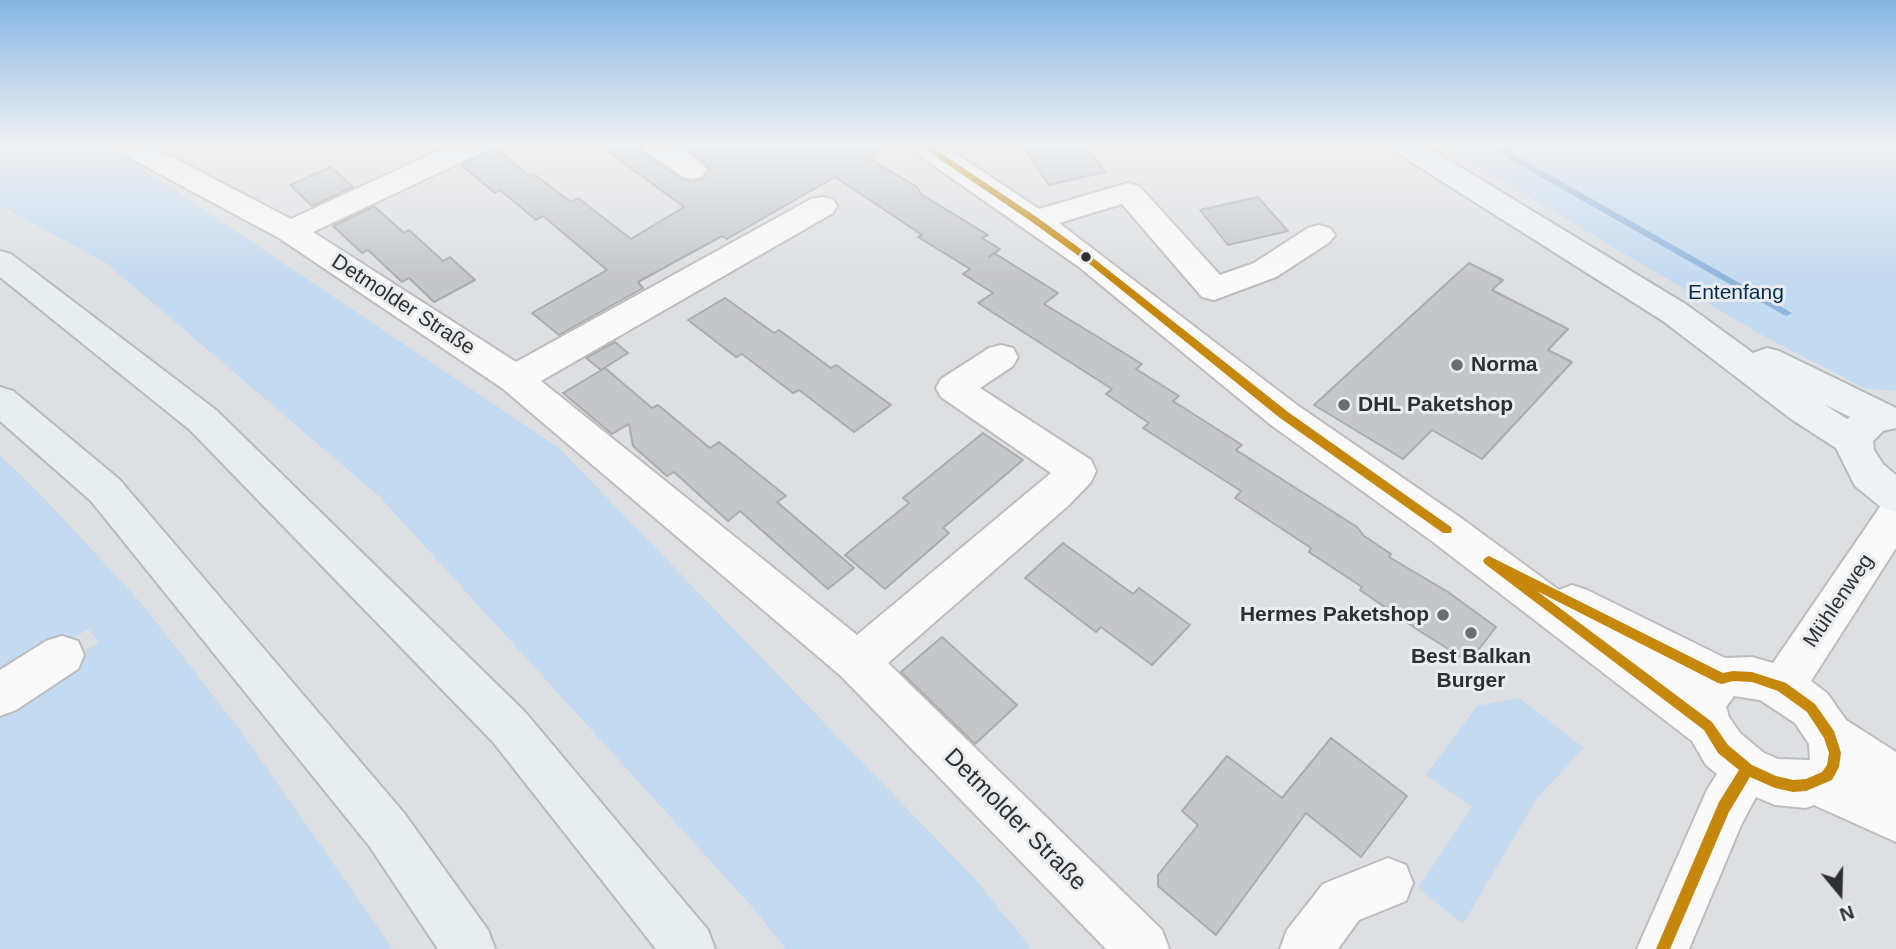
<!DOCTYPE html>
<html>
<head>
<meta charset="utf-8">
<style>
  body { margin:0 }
  #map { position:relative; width:1896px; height:949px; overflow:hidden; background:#dddfe2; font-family:Helvetica,sans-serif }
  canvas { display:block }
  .north { position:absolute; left:1805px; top:858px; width:70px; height:70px; -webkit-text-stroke:5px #eaedf0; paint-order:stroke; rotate:161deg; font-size:19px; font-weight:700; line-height:28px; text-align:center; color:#2e2f30 }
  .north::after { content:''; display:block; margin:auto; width:24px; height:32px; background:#2e2f30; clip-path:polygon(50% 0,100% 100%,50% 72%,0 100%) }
</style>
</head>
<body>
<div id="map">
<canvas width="1896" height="949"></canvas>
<div class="north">N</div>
</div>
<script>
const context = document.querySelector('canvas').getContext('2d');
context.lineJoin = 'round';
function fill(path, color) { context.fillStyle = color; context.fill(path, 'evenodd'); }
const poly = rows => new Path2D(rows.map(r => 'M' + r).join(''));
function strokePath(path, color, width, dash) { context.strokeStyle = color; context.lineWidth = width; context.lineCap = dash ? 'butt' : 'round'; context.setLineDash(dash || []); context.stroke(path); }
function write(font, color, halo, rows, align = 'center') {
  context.font = font + ' Helvetica,sans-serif'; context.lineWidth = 6; context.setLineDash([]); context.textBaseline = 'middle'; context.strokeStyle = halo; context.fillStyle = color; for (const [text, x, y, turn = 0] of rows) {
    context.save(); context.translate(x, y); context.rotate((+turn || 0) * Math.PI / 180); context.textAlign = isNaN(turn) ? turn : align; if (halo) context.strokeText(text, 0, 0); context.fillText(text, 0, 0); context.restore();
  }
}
const green = poly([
  [0,145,107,145,559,448,975,879,1032,949,786,949,754,909,380,497,105,262,0,206],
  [1441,145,1896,145,1896,391,1866,389,1760,334],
  [0,455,44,498,143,605,243,734,393,949,0,949,0,706,99,642,88,629,0,684],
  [1519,698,1584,748,1538,797,1463,924,1418,888,1472,807,1426,775,1477,706]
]);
const stream = poly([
  [1496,145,1505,145,1515,155,1792,313,1787,316,1784,315,1509,159,1496,145]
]);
const building = poly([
  [492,145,530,176,534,174,571,202,578,198,631,239,684,207,599,145,639,145,644,153,681,178,691,182,703,179,710,170,704,162,680,145,888,145,870,159,917,187,921,194,988,235,982,238,1000,249,989,257,994,253,1058,293,1044,304,1142,364,1136,369,1179,396,1173,401,1242,445,1236,450,1357,527,1364,536,1391,554,1389,557,1448,592,1496,627,1469,662,1418,630,1360,590,1362,587,1309,552,1311,548,1235,498,1241,491,1143,428,1149,423,1106,394,1112,389,978,303,993,293,963,274,970,269,918,237,922,235,835,177,727,239,722,236,638,282,643,288,559,335,532,313,607,270,543,216,536,220,500,190,495,193,461,165,486,153,492,145],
  [1022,145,1085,145,1105,172,1049,185,1022,145],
  [331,167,353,187,312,206,290,185,331,167],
  [1258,197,1288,231,1228,245,1200,210,1258,197],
  [374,206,404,233,409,230,443,261,450,257,475,280,434,302,409,278,402,282,368,250,362,253,333,226,374,206],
  [1469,263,1503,280,1492,290,1568,329,1548,350,1572,362,1482,459,1432,430,1403,459,1314,405,1469,263],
  [725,298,774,333,779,330,831,368,836,365,891,405,854,432,799,390,793,393,742,354,736,357,688,320,725,298],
  [615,342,628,353,601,370,586,358,615,342],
  [605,368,652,408,658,405,710,448,719,442,786,496,777,502,854,568,828,589,740,511,728,521,674,472,667,476,633,446,629,424,612,434,563,393,605,368],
  [983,433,1023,460,943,528,949,533,885,589,845,555,909,503,903,498,983,433],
  [1063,543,1133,594,1139,588,1190,625,1152,665,1101,627,1096,632,1025,578,1063,543],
  [942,637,1017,705,975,744,901,672,942,637],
  [1331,738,1407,796,1361,857,1306,813,1216,935,1158,886,1158,875,1198,825,1182,811,1227,756,1282,798,1331,738]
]);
const minor = poly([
  [113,145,149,145,291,219,451,145,489,145,485,151,313,232,516,362,811,199,822,197,833,199,837,206,833,213,541,381,857,635,1051,473,941,397,936,388,941,379,989,348,1001,345,1013,348,1018,357,1013,366,980,388,1091,460,1096,471,1091,482,1069,505,888,663,1162,930,1169,949,1106,949,841,676,502,388,279,238,117,151,113,145],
  [641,145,675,145,702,164,707,170,702,176,692,179,682,176,645,151,641,145],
  [909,145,943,145,1039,209,1128,183,1139,186,1220,275,1254,263,1308,228,1319,225,1330,228,1335,235,1330,242,1276,277,1214,300,1202,297,1122,204,1059,223,1297,405,1461,518,1559,590,1572,585,1587,590,1725,658,1752,657,1773,663,1882,504,1896,499,1896,548,1811,681,1827,693,1846,720,1896,752,1896,842,1814,805,1806,808,1775,805,1756,797,1742,823,1689,949,1637,949,1707,790,1717,774,1706,765,1692,741,1433,542,1271,425,1079,267,913,151,909,145],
  [1734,696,1760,700,1795,723,1809,744,1810,760,1778,759,1764,753,1740,733,1729,717,1726,707,1734,696],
  [62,636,78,641,84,655,78,669,16,710,0,716,0,670,46,641,62,636],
  [1388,858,1406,865,1413,883,1406,901,1359,920,1338,949,1280,949,1287,930,1323,884,1388,858]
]);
const major = poly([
  [1390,145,1424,145,1687,305,1753,353,1767,348,1779,351,1896,408,1896,428,1883,431,1873,441,1874,450,1883,464,1896,475,1896,512,1882,508,1855,486,1836,448,1791,419,1663,321,1394,151,1390,145],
  [1824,404,1850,417,1847,419,1824,404]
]);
const highway = poly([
  [0,251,11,254,216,410,525,712,708,930,715,949,656,949,493,742,190,430,0,277,0,251],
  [0,387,13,391,119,479,404,813,488,930,495,949,438,949,370,847,91,501,0,421,0,387]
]);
const bus1 = poly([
  [919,145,929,145,1038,218,1093,258,1288,412,1451,527,1452,530,1451,533,1443,533,1280,418,1087,262,1032,222,919,145],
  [1489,556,1723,673,1733,671,1752,672,1786,683,1815,704,1834,731,1841,753,1839,767,1832,780,1806,791,1793,792,1775,788,1750,777,1729,812,1670,949,1656,949,1719,802,1739,770,1718,753,1704,730,1485,564,1483,561,1485,558,1489,556],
  [1537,591,1718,683,1722,684,1733,681,1752,682,1778,691,1807,712,1824,738,1829,753,1827,765,1822,772,1806,779,1793,780,1776,776,1752,765,1728,745,1712,722,1537,591]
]);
const markers = [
  [1086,257,6,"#2e2f30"],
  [1457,365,7,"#6b6d6e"],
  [1344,405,7,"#6b6d6e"],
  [1443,615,7,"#6b6d6e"],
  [1471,633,7,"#6b6d6e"]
];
const parkNames = [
  ["Entenfang",1736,293]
];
const streetNames = [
  ["Detmolder Straße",403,305,33],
  ["Mühlenweg",1839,601,-56]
];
const poiNames = [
  ["Norma",1471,365],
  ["DHL Paketshop",1358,405],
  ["Hermes Paketshop",1429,615,"right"],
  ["Best Balkan",1471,657,"center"],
  ["Burger",1471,681,"center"]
];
const nearStreetnames = [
  ["Detmolder Straße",1015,820,45]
];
fill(green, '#c4daf1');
fill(stream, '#90b6de');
fill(building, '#c5c6c8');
strokePath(building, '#a9abad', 2);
strokePath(minor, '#bcbdbf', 4);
strokePath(major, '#b5babf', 4);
strokePath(highway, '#b5babf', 4);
fill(minor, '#fafafb');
fill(major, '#eff2f5');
fill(highway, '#e8edf0');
fill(bus1, '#c5880c');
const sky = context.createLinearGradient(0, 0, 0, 278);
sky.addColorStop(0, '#85b5e4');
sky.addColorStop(0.52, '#f0f1f2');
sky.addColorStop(1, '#f0f1f200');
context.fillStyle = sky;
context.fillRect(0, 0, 1896, 278);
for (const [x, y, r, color] of markers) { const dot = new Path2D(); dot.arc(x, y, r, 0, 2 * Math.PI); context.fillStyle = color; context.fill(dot); strokePath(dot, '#eaedf0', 2.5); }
write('21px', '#032c50', '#eaedf0', parkNames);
write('21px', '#2e2f30', '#eaedf0', streetNames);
write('bold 21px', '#2e2f30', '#eaedf0', poiNames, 'left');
write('24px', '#2e2f30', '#eaedf0', nearStreetnames);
</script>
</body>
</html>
